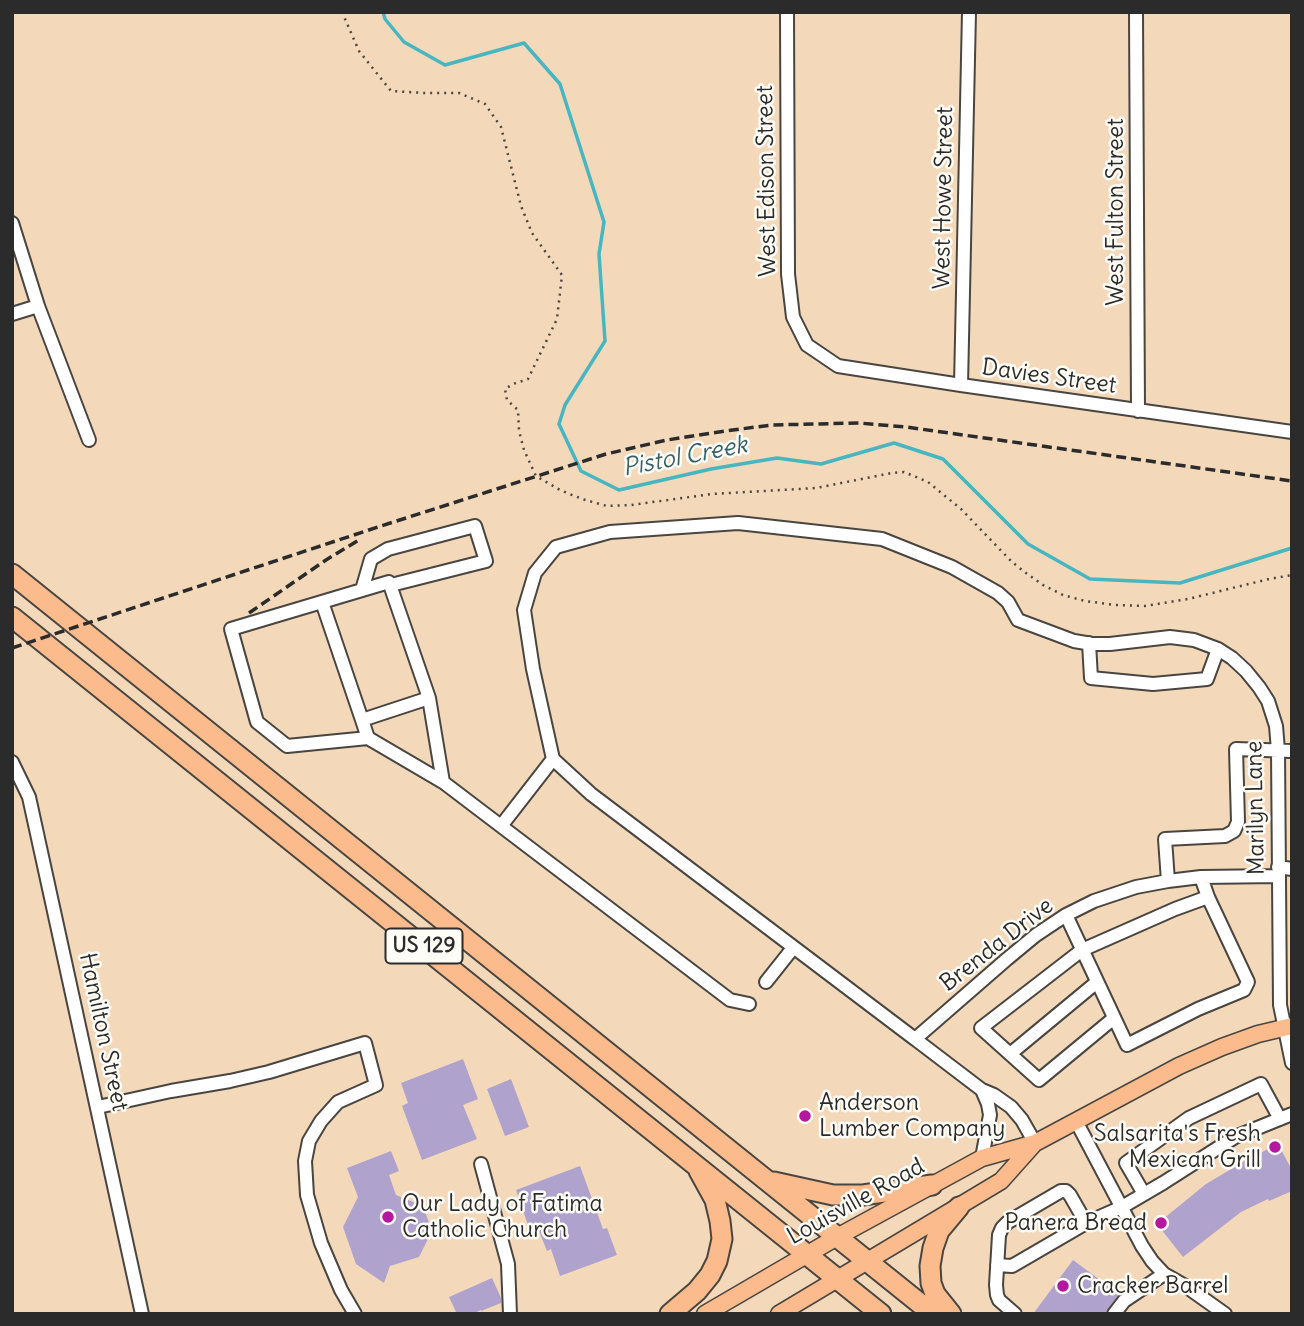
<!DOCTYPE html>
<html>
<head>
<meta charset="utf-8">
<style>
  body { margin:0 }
  #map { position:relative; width:1304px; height:1326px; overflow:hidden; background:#f3d9ba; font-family:Delius,sans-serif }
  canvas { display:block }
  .frame { position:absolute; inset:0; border:14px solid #2b2b2b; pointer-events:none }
</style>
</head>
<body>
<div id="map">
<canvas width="1304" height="1326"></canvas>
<div class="frame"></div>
</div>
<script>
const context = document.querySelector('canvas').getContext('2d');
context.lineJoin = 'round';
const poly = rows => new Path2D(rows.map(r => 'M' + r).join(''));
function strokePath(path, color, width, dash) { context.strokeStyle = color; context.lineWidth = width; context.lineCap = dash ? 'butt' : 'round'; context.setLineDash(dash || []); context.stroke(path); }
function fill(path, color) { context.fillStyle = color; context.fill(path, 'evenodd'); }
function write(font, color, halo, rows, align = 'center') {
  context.font = font + ' Delius,sans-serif'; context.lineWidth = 5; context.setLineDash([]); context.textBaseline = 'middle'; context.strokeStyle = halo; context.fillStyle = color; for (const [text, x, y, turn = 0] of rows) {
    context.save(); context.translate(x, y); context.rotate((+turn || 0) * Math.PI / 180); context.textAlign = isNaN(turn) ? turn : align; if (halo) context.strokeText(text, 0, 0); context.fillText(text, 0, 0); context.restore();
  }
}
const stream = poly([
  [383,12,385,19,404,42,445,65,524,43,560,84,604,222,599,254,605,341,565,405,559,424,581,471,619,490,711,469,777,458,821,464,894,443,943,459,1028,544,1090,579,1180,583,1292,548]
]);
const building = poly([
  [463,1059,478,1099,463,1105,477,1139,422,1160,402,1106,408,1103,401,1083],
  [511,1079,529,1127,505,1136,487,1089],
  [1278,1144,1292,1170,1292,1191,1269,1201,1268,1199,1241,1212,1183,1257,1157,1224,1206,1184,1248,1159],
  [391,1151,399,1171,389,1175,396,1195,423,1206,432,1231,419,1257,390,1266,384,1283,356,1264,343,1227,358,1197,347,1168],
  [580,1166,603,1229,607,1228,617,1255,560,1276,551,1249,547,1251,537,1226,529,1228,516,1190],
  [1073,1260,1119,1294,1105,1313,1033,1314],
  [492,1278,501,1298,501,1303,481,1311,481,1310,472,1314,457,1314,449,1297]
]);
const path = poly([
  [342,12,359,51,391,91,425,93,459,93,485,104,501,127,521,206,532,233,562,275,557,319,528,379,513,384,505,389,507,400,518,410,519,431,524,450,536,476,560,490,582,499,607,506,631,505,712,494,816,488,892,473,904,472,928,482,961,509,1012,562,1026,573,1043,585,1063,595,1085,601,1115,605,1145,606,1188,599,1269,579,1292,575]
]);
const minor = poly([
  [787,12,788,274,793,317,807,345,838,366,961,385,1292,432],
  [1136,12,1138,411],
  [12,223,38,306,12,314],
  [38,306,89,440],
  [961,385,969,12],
  [362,590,371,559,388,549,475,526,486,561,391,585],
  [322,602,362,720],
  [1089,643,1091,678,1153,684,1207,679,1218,649],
  [429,698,389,582,231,629,257,722,287,746,368,738,443,782,730,1000,749,1004],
  [368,738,362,720,429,698,443,782],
  [12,762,29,797,142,1314],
  [501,826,553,759],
  [1278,867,1292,869],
  [1168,881,1165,839,1225,836,1234,831,1238,822,1236,749,1292,751],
  [1066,915,1127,1045,1198,1009,1244,990,1248,982,1208,897,1201,877],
  [766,982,793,948],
  [1114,1018,1039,1080,981,1028,1082,950,1175,909,1208,897],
  [915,1039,591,794,553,759,533,669,524,610,535,573,556,547,610,532,738,523,882,539,952,567,998,593,1008,602,1018,620,1074,641,1092,644,1110,644,1170,637,1194,640,1218,649,1232,658,1246,671,1259,687,1268,701,1276,726,1278,750,1280,1005,1292,1063],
  [1010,1054,1097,982],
  [982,1090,988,1104,990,1115,982,1158],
  [98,1107,171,1091,230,1081,269,1072,365,1043,376,1085,338,1102,321,1121,309,1141,305,1161,307,1195,321,1243,341,1290,355,1314],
  [1076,1121,1142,1246,1152,1261,1164,1274,1187,1287,1225,1314],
  [1035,1143,1022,1120,1011,1107,994,1095,982,1090,915,1039,1007,959,1036,935,1066,915,1094,901,1136,887,1168,881,1201,877,1278,876],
  [481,1164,508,1264,510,1314],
  [1144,1194,1126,1163,1189,1118,1261,1084,1280,1119],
  [1086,1223,1122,1207,1163,1183,1235,1137,1292,1114],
  [997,1265,1012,1266,1086,1223,1070,1195,1066,1191,1061,1191,1008,1222,1002,1228,999,1235,996,1285,997,1295,999,1300,1015,1314],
  [1114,1314,1124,1301,1164,1274]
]);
const major = poly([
  [705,1314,837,1237,982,1158,1035,1143,1179,1066,1222,1047,1258,1034,1292,1026],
  [779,1314,1001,1181,1034,1144]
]);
const highway = poly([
  [12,574,933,1314],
  [12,617,881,1314],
  [774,1182,833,1195,863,1195,932,1185],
  [670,1314,697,1291,710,1275,717,1261,722,1239,720,1221,715,1200,699,1171],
  [951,1314,935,1294,931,1283,930,1266,933,1248,939,1231,959,1207]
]);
const rail = poly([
  [249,613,326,560,359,540],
  [12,648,381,526,606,454,667,440,725,431,772,425,859,423,906,427,1292,481]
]);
const markers = [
  [805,1116,7,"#b5179e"],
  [1275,1147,7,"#b5179e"],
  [388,1217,7,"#b5179e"],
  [1161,1223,7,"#b5179e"],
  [1063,1286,7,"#b5179e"]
];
const shields = [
  [424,946,77]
];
const shieldNames = [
  ["US 129",424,946]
];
const streetNames = [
  ["West Edison Street",767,181,-91],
  ["West Howe Street",944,198,-89],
  ["West Fulton Street",1116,212,-90],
  ["Davies Street",1049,377,8],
  ["Marilyn Lane",1256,808,-91],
  ["Brenda Drive",997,945,-38],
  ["Hamilton Street",103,1032,78],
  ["Louisville Road",856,1202,-29]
];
const poiNames = [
  ["Anderson",819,1103],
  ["Lumber Company",819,1129],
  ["Salsarita's Fresh",1261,1134,"right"],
  ["Mexican Grill",1261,1160,"right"],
  ["Our Lady of Fatima",402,1204],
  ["Catholic Church",402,1230],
  ["Panera Bread",1147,1223,"right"],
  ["Cracker Barrel",1077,1286]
];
const waterNames = [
  ["Pistol Creek",685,457,-11]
];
strokePath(stream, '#47b6c0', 3.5);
fill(building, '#afa3cd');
strokePath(minor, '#494540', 16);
strokePath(major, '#494540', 19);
strokePath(highway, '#494540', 23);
strokePath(path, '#494540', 2.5, [2, 5]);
strokePath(minor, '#fff', 12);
strokePath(major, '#fbbb8c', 16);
strokePath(highway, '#fbbb8c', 19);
strokePath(rail, '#2b2b2b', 3.5, [10, 5]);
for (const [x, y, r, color] of markers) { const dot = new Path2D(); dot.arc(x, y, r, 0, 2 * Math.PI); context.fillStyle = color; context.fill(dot); strokePath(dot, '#fdfcf7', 2.5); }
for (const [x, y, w] of shields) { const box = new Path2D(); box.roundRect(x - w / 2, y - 17.5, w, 35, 5); context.fillStyle = '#fdfcf7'; context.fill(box); strokePath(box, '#2b2b2b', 2); }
write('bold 21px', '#2b2b2b', null, shieldNames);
write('23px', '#2b2b2b', '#fdfcf7', streetNames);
write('23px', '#2b2b2b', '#fdfcf7', poiNames, 'left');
write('italic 24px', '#366367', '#fdfcf7', waterNames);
</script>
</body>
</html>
